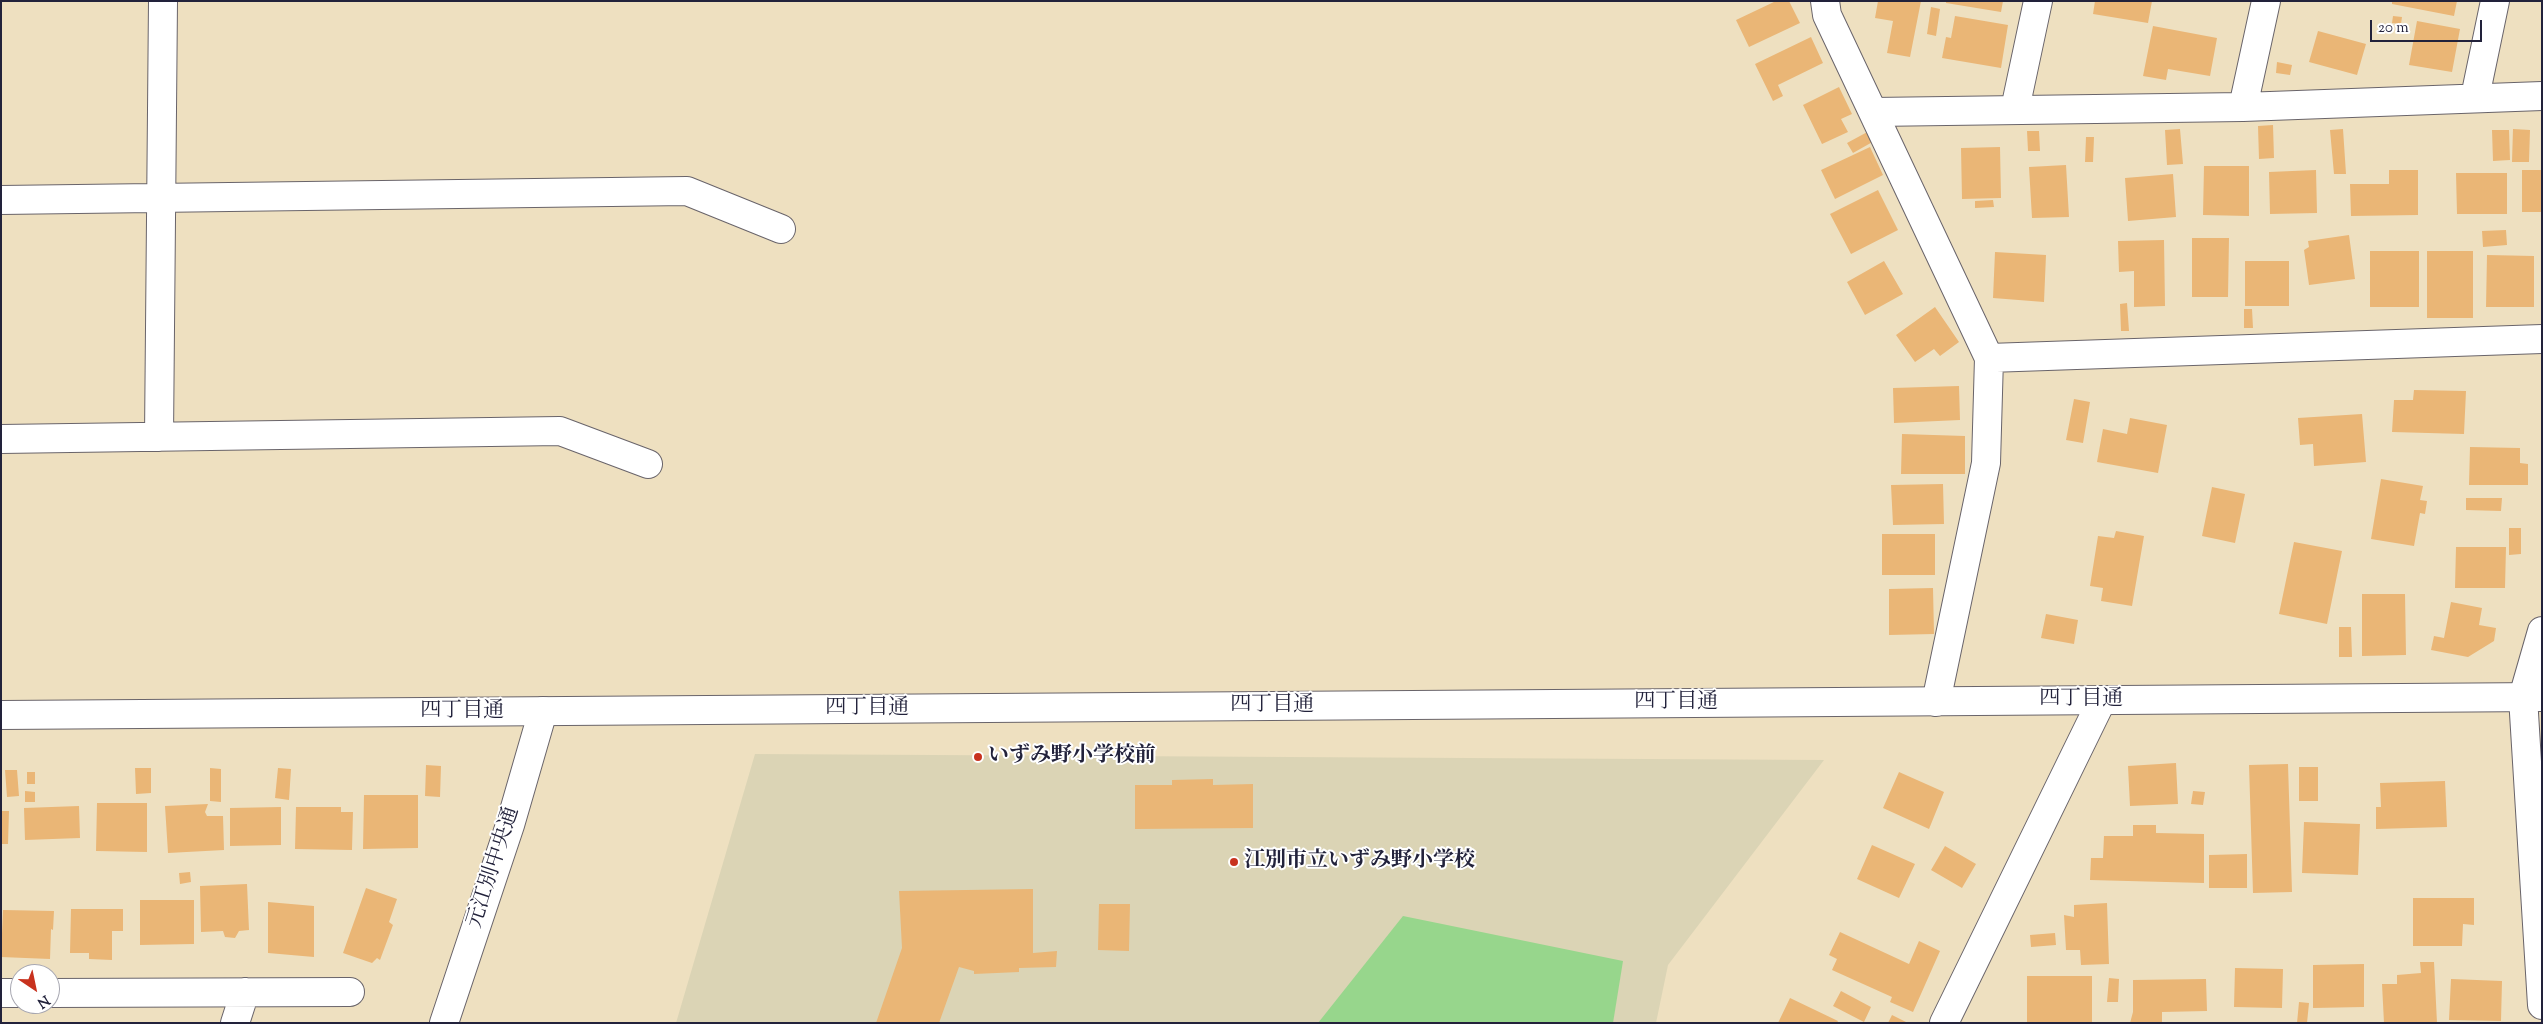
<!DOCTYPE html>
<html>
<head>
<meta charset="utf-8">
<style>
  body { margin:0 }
  #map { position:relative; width:2543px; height:1024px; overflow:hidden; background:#eee0c0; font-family:"Sorts Mill Goudy",serif }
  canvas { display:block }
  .frame { position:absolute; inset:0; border:2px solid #22223b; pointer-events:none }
  .north { position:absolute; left:10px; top:964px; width:50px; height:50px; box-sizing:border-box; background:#fff; border:1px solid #a7a7b1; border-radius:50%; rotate:146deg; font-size:14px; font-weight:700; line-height:20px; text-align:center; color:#22223b }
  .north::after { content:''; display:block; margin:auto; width:18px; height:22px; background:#c8321e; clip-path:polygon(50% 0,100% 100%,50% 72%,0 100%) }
  .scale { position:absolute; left:2370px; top:20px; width:112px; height:22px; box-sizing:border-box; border:2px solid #22223b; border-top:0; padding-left:6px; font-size:15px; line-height:18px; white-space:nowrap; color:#22223b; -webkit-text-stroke:4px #fff; paint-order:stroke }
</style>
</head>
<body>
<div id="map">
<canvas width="2543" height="1024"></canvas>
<div class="frame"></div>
<div class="north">N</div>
<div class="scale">20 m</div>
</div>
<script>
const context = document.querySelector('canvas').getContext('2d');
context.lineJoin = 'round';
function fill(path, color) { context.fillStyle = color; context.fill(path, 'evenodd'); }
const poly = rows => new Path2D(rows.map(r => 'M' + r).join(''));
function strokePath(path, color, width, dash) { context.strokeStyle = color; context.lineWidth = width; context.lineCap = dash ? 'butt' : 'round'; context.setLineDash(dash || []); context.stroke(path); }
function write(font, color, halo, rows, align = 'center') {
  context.font = font + ' "Sorts Mill Goudy","Noto Serif JP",serif'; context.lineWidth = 4; context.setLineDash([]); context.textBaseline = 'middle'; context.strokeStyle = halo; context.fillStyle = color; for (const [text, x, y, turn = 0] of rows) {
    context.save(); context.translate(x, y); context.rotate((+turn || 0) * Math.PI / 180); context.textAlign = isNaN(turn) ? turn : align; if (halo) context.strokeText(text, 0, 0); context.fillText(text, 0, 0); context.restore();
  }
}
const built = poly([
  [755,754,1824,760,1668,965,1656,1023,676,1023]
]);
const green = poly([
  [1403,916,1623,961,1613,1023,1318,1023]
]);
const building = poly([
  [1776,1,1789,1,1800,23,1749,47,1736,20],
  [1878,1,1921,1,1910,57,1887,53,1893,21,1875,18],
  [1946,1,2003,1,2001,12,1946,3],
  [2095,1,2152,1,2148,23,2093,14],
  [2392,1,2457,1,2454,16,2392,4],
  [1931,7,1940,9,1936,36,1927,34],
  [1955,16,2008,25,2001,68,1942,58,1946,37,1951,38],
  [2393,16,2402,17,2401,24,2392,23],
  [2417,21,2460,29,2452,72,2409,65],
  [2153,26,2217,38,2210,76,2168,69,2166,80,2143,76],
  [2318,31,2366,44,2357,75,2309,62],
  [1811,37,1823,63,1778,85,1783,96,1773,101,1755,64],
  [2277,62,2292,65,2290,75,2276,73],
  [1839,87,1852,114,1841,119,1848,132,1822,144,1803,105],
  [2273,125,2274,158,2259,159,2258,126],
  [2180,129,2183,164,2167,165,2165,130],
  [2343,129,2346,174,2334,174,2330,130],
  [2513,129,2530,130,2529,162,2512,162],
  [1871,130,1876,140,1853,153,1847,143],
  [2492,130,2509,130,2510,160,2493,161],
  [2027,131,2039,131,2040,151,2028,151],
  [2086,137,2094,137,2093,162,2085,162],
  [1870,147,1883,175,1835,199,1821,170],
  [2000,147,2001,198,1962,199,1961,148],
  [2066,165,2069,217,2032,218,2029,167],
  [2204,166,2249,166,2249,216,2203,215],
  [2316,170,2317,213,2270,214,2269,172],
  [2389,170,2418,170,2418,215,2351,216,2350,184,2389,184],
  [2522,170,2542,170,2542,212,2522,212],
  [2456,173,2507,173,2507,214,2457,214],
  [2173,174,2176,217,2128,221,2125,178],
  [1878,190,1898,230,1851,254,1830,214],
  [1993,200,1994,207,1975,208,1975,201],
  [2506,230,2507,245,2483,247,2482,231],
  [2349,235,2355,279,2309,285,2304,250,2309,247,2308,241],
  [2192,238,2229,238,2228,297,2192,297],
  [2164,240,2165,306,2134,307,2134,271,2119,272,2118,241],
  [2370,251,2419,251,2419,307,2370,307],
  [2427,251,2473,251,2473,318,2427,318],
  [1995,252,2046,255,2044,302,1993,298],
  [2487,255,2534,256,2534,307,2486,307],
  [1884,261,1903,294,1865,315,1847,282],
  [2245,261,2289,261,2289,306,2245,306],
  [2127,303,2129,331,2121,331,2120,304],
  [1935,307,1959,342,1940,356,1934,349,1915,362,1896,335],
  [2244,309,2252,309,2253,328,2244,328],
  [1959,386,1960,420,1894,423,1893,388],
  [2414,390,2466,391,2464,434,2392,432,2394,400,2413,400],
  [2074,399,2090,402,2083,443,2066,440],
  [2362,414,2366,462,2314,466,2313,444,2300,445,2298,418],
  [2130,418,2167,425,2158,473,2097,462,2103,429,2127,434],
  [1902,434,1965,436,1965,474,1901,474],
  [2470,447,2520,448,2520,463,2528,464,2528,485,2469,485],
  [2381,479,2423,486,2420,500,2427,501,2425,514,2420,513,2414,546,2371,539],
  [1943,484,1944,524,1893,525,1891,485],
  [2212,487,2245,494,2235,543,2202,536],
  [2466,498,2502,498,2501,511,2466,510],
  [2509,528,2521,528,2521,554,2509,555],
  [2116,531,2144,536,2132,606,2101,601,2103,588,2090,586,2098,536,2114,538],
  [1882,534,1935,534,1935,575,1882,575],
  [2294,542,2342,551,2327,624,2279,614],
  [2456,547,2506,547,2505,588,2455,588],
  [1933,588,1934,634,1889,635,1889,589],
  [2362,594,2405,594,2406,655,2362,656],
  [2451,602,2482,608,2479,625,2496,628,2494,641,2468,657,2431,650,2434,636,2444,638],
  [2046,614,2078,620,2074,644,2041,638],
  [2339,627,2351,627,2352,657,2339,657],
  [2176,763,2178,804,2130,806,2128,766],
  [2288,764,2292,892,2253,893,2249,765],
  [426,765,441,766,440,797,425,796],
  [2299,767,2318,767,2318,801,2299,801],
  [135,768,151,768,151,793,136,794],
  [210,768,221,769,221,802,210,801],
  [278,768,291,769,289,800,275,798],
  [5,770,17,770,19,796,7,797],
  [27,772,35,772,35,784,27,784],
  [1899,772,1944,792,1929,829,1883,808],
  [1213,779,1213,785,1253,784,1253,828,1135,829,1135,785,1172,785,1172,780],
  [2445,781,2447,827,2376,829,2376,807,2381,807,2380,783],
  [25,791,35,792,35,802,25,802],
  [2193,791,2205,792,2203,805,2191,804],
  [364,795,418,795,418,848,363,849],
  [97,803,147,803,147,852,96,851],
  [208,804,205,812,207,816,223,816,224,850,168,853,165,806],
  [79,806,80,838,25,840,24,808],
  [281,807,281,845,230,846,230,808],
  [296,807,341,807,341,812,353,812,352,850,295,849],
  [1,811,9,811,8,844,1,844],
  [2304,822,2360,824,2358,875,2302,873],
  [2133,825,2156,825,2156,833,2204,834,2204,883,2090,880,2091,858,2103,858,2104,836,2133,836],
  [1872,845,1915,864,1899,898,1857,879],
  [1945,846,1976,864,1962,888,1931,870],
  [2247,854,2247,888,2209,888,2209,855],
  [190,872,191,882,180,884,179,873],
  [247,884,249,930,239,931,235,938,225,937,223,931,201,932,200,886],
  [366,888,397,899,389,922,393,925,380,960,377,958,372,963,343,953],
  [1033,889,1033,953,1057,951,1056,967,1019,968,1019,972,974,974,974,971,959,967,939,1023,876,1023,902,948,899,891],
  [2413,898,2474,898,2474,925,2463,924,2462,946,2413,946],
  [140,900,194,900,194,944,140,945],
  [268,902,314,906,314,957,268,953],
  [2107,903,2109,964,2081,965,2080,950,2066,950,2064,915,2074,917,2074,905],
  [1099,904,1130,904,1129,951,1098,950],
  [71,909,123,909,123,931,112,931,112,960,89,959,89,953,70,953],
  [3,910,54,911,53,930,51,929,50,959,1,957],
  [1840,932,1909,964,1919,941,1940,951,1913,1012,1890,1002,1892,997,1832,970,1837,959,1829,955],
  [2055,933,2056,945,2031,947,2030,935],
  [2420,962,2434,962,2437,1023,2384,1023,2382,984,2397,984,2397,975,2421,973],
  [2364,964,2364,1007,2313,1008,2313,965],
  [2235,968,2283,969,2282,1008,2234,1007],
  [2027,976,2092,976,2092,1023,2027,1023],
  [2109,978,2119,979,2118,1002,2107,1002],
  [2206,979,2207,1011,2162,1012,2162,1023,2130,1023,2133,1012,2133,980],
  [2451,979,2502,981,2501,1021,2449,1020],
  [1841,991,1871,1007,1864,1022,1833,1006],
  [1790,998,1838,1021,1837,1023,1778,1023],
  [2299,1002,2309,1003,2307,1023,2297,1023],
  [1892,1015,1908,1023,1888,1023]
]);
const minor = poly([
  [1825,1,1827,15,1989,358,1986,463,1936,702],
  [2475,97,2495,1],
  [2243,107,2266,1],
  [2015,109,2038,1],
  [1873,112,2243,107,2542,96],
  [1,200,687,191,781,229],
  [1989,358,2542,339],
  [159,437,163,1],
  [1,439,560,431,648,464],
  [2542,631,2523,697,2542,1005],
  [1,993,20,993],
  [50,993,350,992],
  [235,1023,245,992],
  [444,1023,510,825,543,711],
  [1944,1023,2102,700]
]);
const tertiary = poly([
  [1,715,2542,697]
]);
const markers = [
  [978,757,5,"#c8321e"],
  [1234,862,5,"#c8321e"]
];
const streetNames = [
  ["四丁目通",2081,700],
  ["四丁目通",1676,703],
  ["四丁目通",1272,706],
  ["四丁目通",867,709],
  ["四丁目通",462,712],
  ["元江別中央通",495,868,-72]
];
const poiNames = [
  ["いずみ野小学校前",988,757],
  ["江別市立いずみ野小学校",1244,862]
];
fill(built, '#dbd4b5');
fill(green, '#97d68c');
fill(building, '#eab676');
strokePath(minor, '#69646a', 30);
strokePath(tertiary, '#69646a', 30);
strokePath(minor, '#fff', 28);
strokePath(tertiary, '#fff', 28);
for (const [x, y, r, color] of markers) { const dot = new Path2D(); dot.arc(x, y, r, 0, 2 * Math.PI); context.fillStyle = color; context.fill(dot); strokePath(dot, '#fff', 2); }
write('21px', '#22223b', '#fff', streetNames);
write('bold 21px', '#22223b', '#fff', poiNames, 'left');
</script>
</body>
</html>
